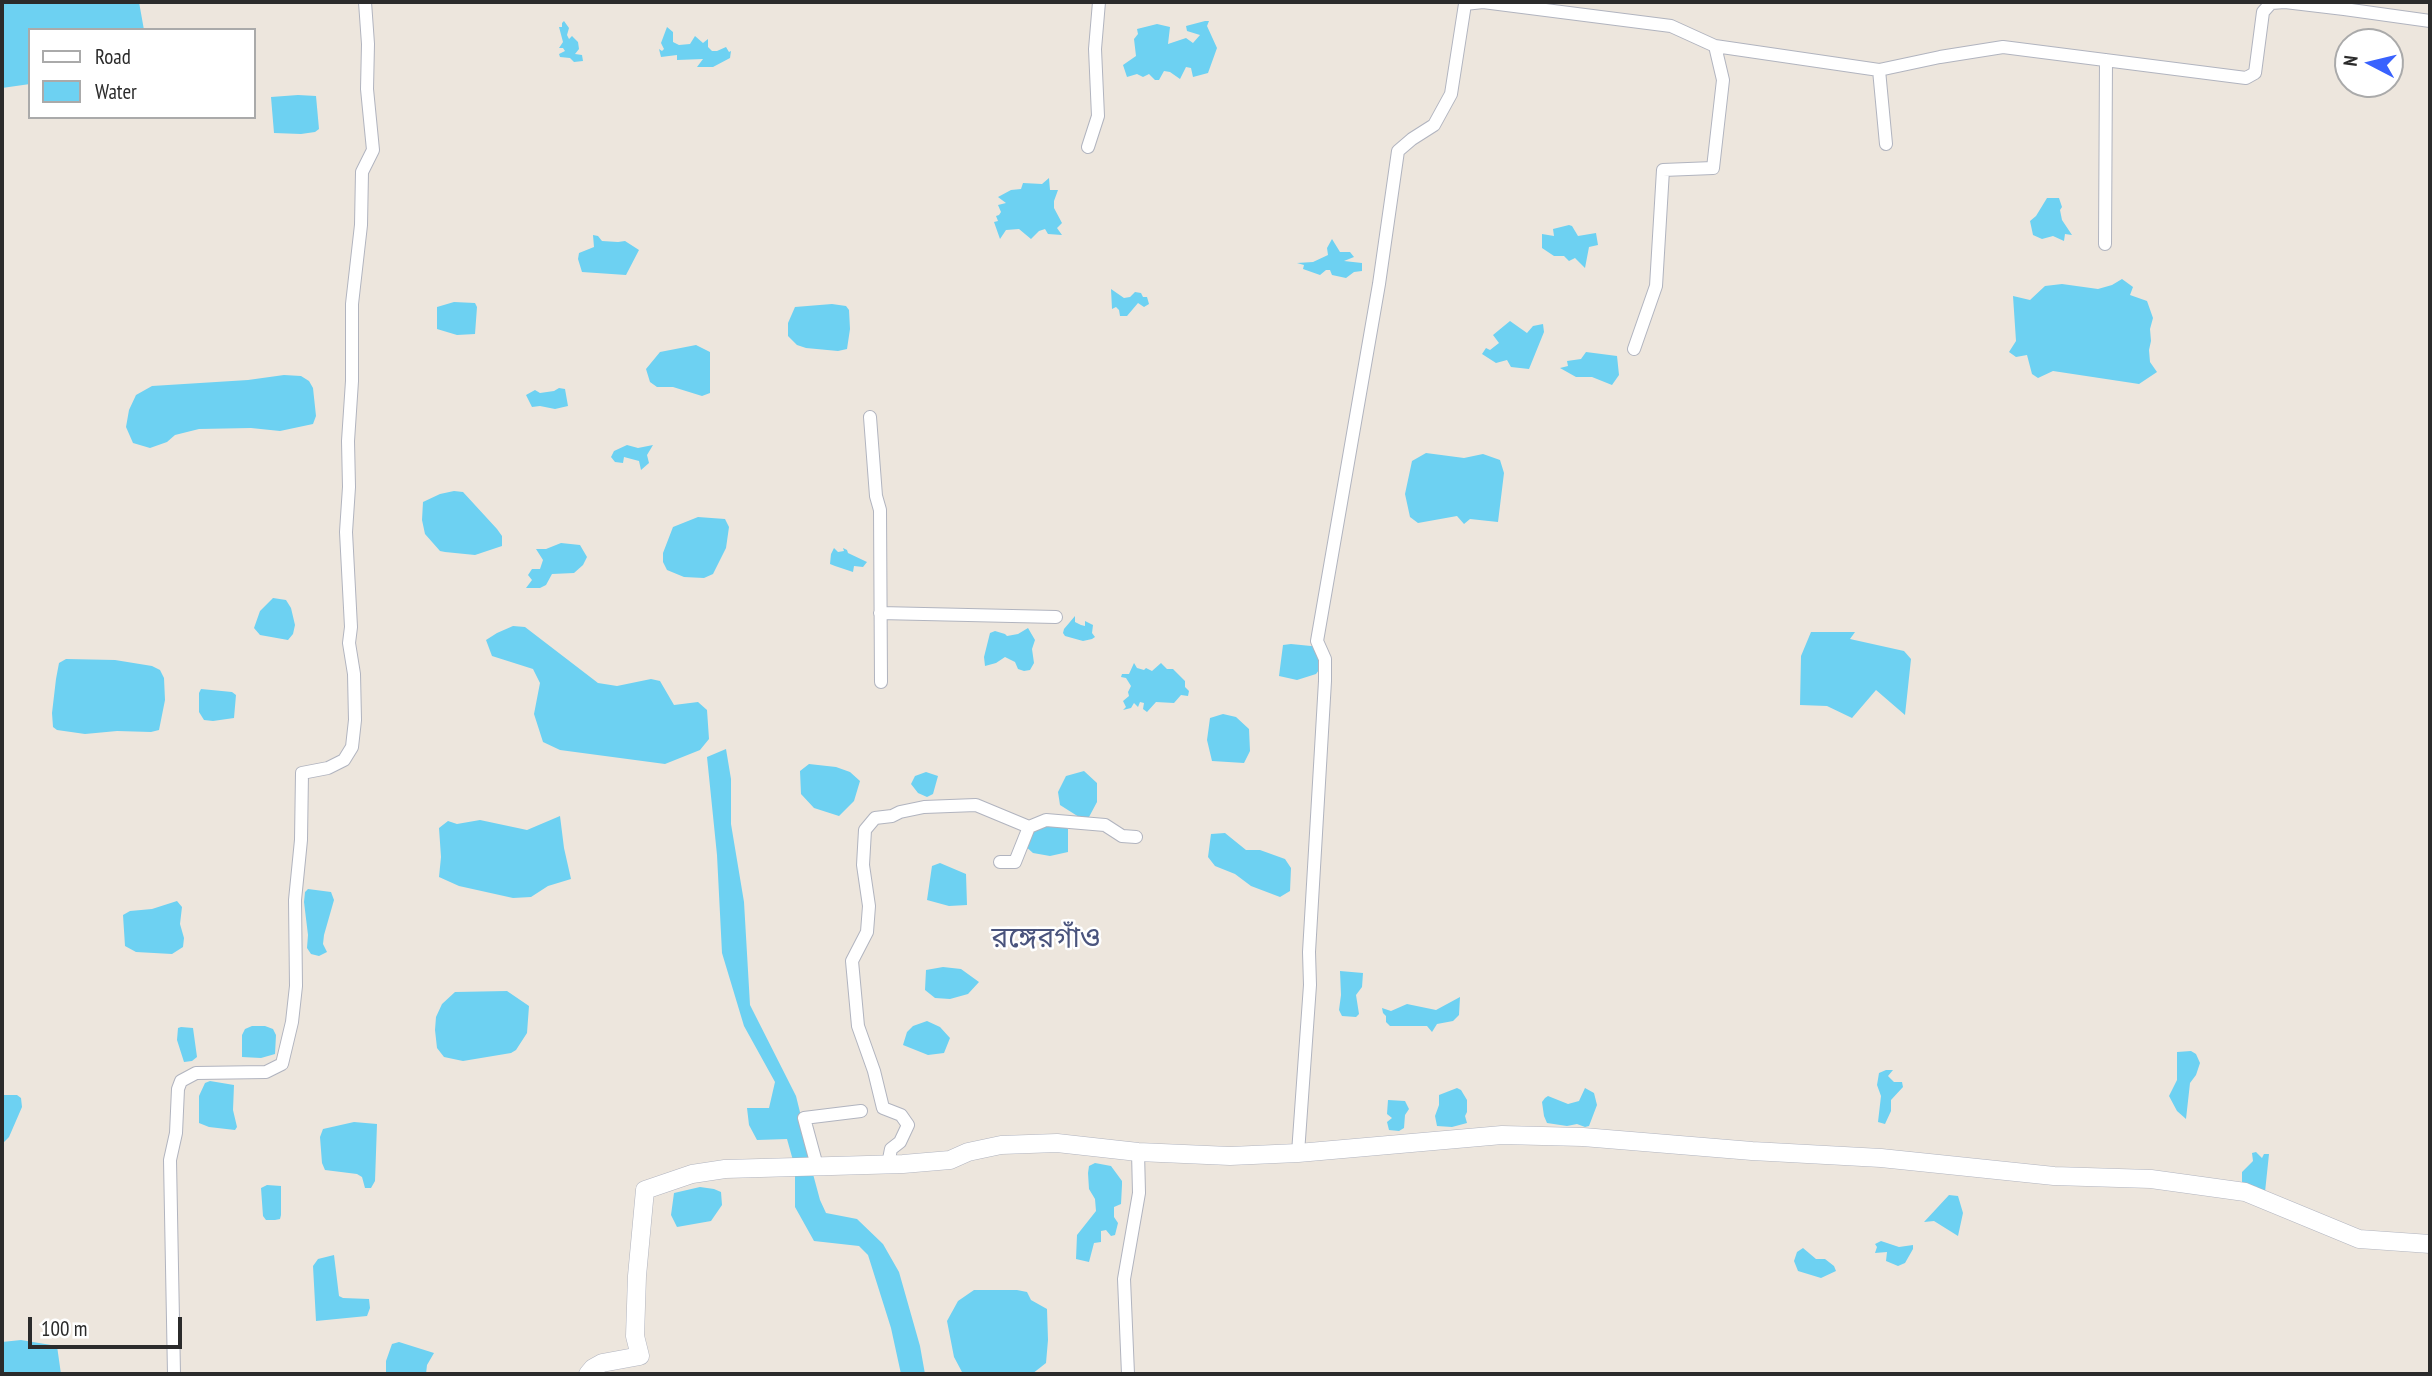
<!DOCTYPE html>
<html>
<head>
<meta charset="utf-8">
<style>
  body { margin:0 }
  #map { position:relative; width:2432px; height:1376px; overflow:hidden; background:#ede6dd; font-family:"PT Sans Narrow",sans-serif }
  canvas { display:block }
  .frame { position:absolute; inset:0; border:4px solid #2b2b2b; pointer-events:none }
  .legend { position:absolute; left:28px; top:28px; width:228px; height:91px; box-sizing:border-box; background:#fff; border:2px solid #aaa; margin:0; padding:9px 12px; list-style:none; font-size:21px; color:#2b2b2b }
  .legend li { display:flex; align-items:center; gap:14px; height:35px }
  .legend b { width:35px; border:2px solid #aaa }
  .north { position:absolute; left:2334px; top:28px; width:70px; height:70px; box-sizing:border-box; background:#fff; border:2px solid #aaa; border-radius:50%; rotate:277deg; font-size:19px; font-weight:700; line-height:28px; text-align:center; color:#2b2b2b }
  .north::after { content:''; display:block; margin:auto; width:24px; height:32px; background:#3962fe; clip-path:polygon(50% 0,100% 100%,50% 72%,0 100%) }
  .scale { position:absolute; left:28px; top:1317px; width:154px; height:32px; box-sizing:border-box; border:4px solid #2b2b2b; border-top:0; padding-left:9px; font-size:21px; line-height:24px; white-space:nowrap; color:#2b2b2b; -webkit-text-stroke:5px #fff; paint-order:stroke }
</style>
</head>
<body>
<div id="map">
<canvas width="2432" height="1376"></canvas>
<div class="frame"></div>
<ul class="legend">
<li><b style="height:9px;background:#fff"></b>Road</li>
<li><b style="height:19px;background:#6dd1f2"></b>Water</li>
</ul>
<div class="north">N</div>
<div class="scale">100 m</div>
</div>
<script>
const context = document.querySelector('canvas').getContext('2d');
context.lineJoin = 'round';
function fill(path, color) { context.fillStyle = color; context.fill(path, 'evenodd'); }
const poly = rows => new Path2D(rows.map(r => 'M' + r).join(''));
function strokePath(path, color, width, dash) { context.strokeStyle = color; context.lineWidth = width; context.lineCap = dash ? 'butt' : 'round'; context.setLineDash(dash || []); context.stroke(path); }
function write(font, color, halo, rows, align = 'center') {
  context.font = font + ' "PT Sans Narrow","Noto Sans Bengali",sans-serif'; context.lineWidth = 5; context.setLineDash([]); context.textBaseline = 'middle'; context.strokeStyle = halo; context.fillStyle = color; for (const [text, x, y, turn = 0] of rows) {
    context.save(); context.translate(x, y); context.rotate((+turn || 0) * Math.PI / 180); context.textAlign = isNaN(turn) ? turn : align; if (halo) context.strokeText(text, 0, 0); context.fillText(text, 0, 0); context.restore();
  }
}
const water = poly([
  [2,2,139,2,144,30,30,30,30,84,2,88],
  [564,21,569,28,567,35,569,39,572,36,578,42,579,49,575,54,582,55,583,61,574,62,570,58,560,57,559,54,565,51,563,48,559,48,563,42,559,27,562,27,562,23],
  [1205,21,1209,21,1207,26,1217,48,1208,73,1193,77,1191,68,1186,67,1180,79,1170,72,1164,71,1159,80,1155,80,1149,74,1143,77,1137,74,1127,77,1123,65,1136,56,1134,39,1138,34,1137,29,1157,24,1170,27,1168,44,1186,38,1193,43,1200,35,1187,31,1186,26],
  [667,27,673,32,673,42,679,45,690,44,695,36,703,43,708,39,708,47,712,51,717,51,726,47,729,52,731,51,730,58,713,67,697,67,703,59,677,60,677,55,661,57,659,49,662,51,664,49,661,43],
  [298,95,316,96,319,129,315,132,301,134,274,133,271,97],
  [1049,178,1050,190,1058,190,1054,201,1054,208,1062,223,1057,228,1062,235,1048,234,1045,229,1039,231,1031,239,1019,229,1006,230,1000,239,994,222,998,221,996,216,999,215,1001,212,998,205,1006,203,998,197,1011,190,1021,189,1023,183,1042,184],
  [2047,198,2059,198,2062,207,2060,210,2062,220,2072,235,2065,234,2064,241,2053,236,2042,239,2033,235,2030,221,2036,216],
  [1569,225,1572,226,1578,236,1596,233,1598,245,1589,247,1585,268,1575,258,1569,261,1564,256,1554,256,1542,248,1542,234,1554,236,1553,229],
  [593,235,598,236,602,241,618,242,625,241,639,250,626,275,582,272,578,259,579,253,594,247],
  [1332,239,1340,252,1350,252,1354,257,1344,261,1362,263,1362,271,1354,272,1346,278,1332,275,1330,270,1326,270,1320,275,1303,269,1304,265,1297,263,1313,262,1328,255,1327,248],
  [2122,279,2133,287,2130,295,2147,301,2153,318,2150,329,2151,341,2149,350,2150,362,2157,372,2139,384,2053,371,2038,378,2032,374,2027,355,2016,357,2009,352,2016,341,2013,296,2030,300,2045,286,2062,284,2098,289,2112,285],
  [1111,289,1124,298,1130,297,1135,292,1141,293,1143,297,1147,297,1149,304,1144,307,1138,303,1127,316,1120,316,1119,310,1116,307,1112,309],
  [454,302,475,303,477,307,475,334,457,335,437,329,437,307],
  [832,304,846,306,849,310,850,329,847,349,838,351,806,348,797,345,788,336,788,323,795,307],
  [1510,321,1527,333,1533,326,1543,324,1544,332,1529,369,1511,367,1507,360,1496,363,1482,354,1486,348,1490,350,1499,343,1493,335],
  [696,345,710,352,710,393,702,396,673,387,657,387,650,382,646,369,660,352],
  [1586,352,1617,356,1619,375,1612,385,1592,377,1576,377,1560,368,1568,366,1567,361,1581,359],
  [284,375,301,376,309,381,313,388,316,416,313,424,280,431,251,428,199,429,175,435,167,442,150,448,133,443,126,427,129,410,136,395,152,386,248,380],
  [559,388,565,389,568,406,555,409,540,406,532,407,526,395,535,390,540,393,554,391],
  [627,445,638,448,653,445,647,455,649,463,641,470,639,461,624,457,623,463,615,462,611,457,614,451],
  [1426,453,1464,458,1483,454,1500,460,1504,473,1498,522,1470,519,1464,524,1457,516,1418,523,1410,517,1405,494,1412,461],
  [454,491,463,492,497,529,502,536,502,546,475,555,445,552,440,551,425,534,422,520,423,502,440,494],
  [698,517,725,519,729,527,726,548,713,574,704,578,684,577,667,570,663,562,663,553,673,527],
  [561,543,580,545,587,557,583,565,574,573,552,574,546,585,540,588,526,588,532,580,528,575,532,569,540,569,543,560,536,549,546,549],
  [834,548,838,552,844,551,843,548,847,550,848,553,867,562,863,567,854,566,853,572,835,566,830,564,831,554],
  [273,598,286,600,291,608,295,625,293,634,288,640,260,635,254,628,260,611],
  [1075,616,1075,622,1081,625,1085,626,1085,621,1093,625,1092,633,1095,637,1092,639,1083,641,1065,636,1063,633,1064,629],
  [513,626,525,627,598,683,617,686,651,679,660,681,674,705,698,702,707,710,709,739,700,750,665,764,560,750,543,742,534,714,540,683,533,669,492,656,486,640,497,633],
  [1028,628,1035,640,1032,649,1034,663,1030,670,1024,671,1018,669,1015,662,1005,657,996,663,985,666,984,657,990,633,995,631,1005,634,1007,636,1018,634],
  [1811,632,1855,632,1850,639,1904,651,1911,659,1905,715,1876,690,1852,718,1827,706,1800,705,1801,656],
  [1291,644,1321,647,1319,670,1316,674,1297,680,1279,676,1283,645],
  [66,659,115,660,152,666,160,670,164,678,165,700,159,730,151,732,117,731,85,734,57,730,53,727,52,713,56,679,59,663],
  [1134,663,1137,668,1144,670,1146,668,1152,671,1161,663,1167,669,1173,669,1185,681,1185,687,1189,691,1188,696,1181,695,1174,703,1156,702,1147,712,1143,709,1144,703,1140,702,1138,707,1134,703,1131,708,1123,710,1126,707,1123,701,1129,696,1128,692,1131,686,1126,678,1121,677,1122,674,1129,674],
  [201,689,232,692,236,695,234,718,213,721,204,720,199,712,199,693],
  [1223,714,1236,717,1249,729,1250,751,1244,763,1212,761,1207,740,1210,718],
  [726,749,731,779,731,824,744,902,750,1005,796,1096,812,1161,794,1164,787,1139,757,1140,749,1125,747,1108,769,1108,775,1082,744,1026,722,953,717,855,707,757],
  [809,764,836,767,850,772,860,781,854,801,839,816,814,808,801,794,800,771],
  [1084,771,1097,783,1097,802,1089,817,1079,817,1060,805,1058,792,1066,776],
  [926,772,938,776,933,794,927,797,918,793,911,784,915,776],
  [560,816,564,848,571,879,548,886,531,897,513,898,459,886,439,877,441,857,439,828,448,821,457,824,480,820,527,830],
  [1056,821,1068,829,1068,852,1050,856,1033,853,1023,844,1029,827],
  [1225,833,1246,850,1260,850,1285,859,1291,868,1290,891,1280,897,1251,886,1235,874,1215,866,1208,857,1211,834],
  [940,863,966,874,967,905,949,906,927,900,932,866],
  [308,889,331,892,334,900,324,935,323,944,327,952,319,956,311,954,307,948,308,935,304,902,305,892],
  [177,901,182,907,180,924,184,938,183,947,172,954,136,952,125,946,123,915,130,911,152,909],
  [943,967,961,969,979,982,968,994,950,999,935,998,925,990,926,970],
  [1340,971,1363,973,1362,987,1356,995,1359,1014,1356,1017,1342,1016,1339,1010,1341,995],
  [507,991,529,1006,527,1033,516,1050,511,1053,463,1061,444,1057,437,1048,435,1030,436,1017,442,1004,455,992],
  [1460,997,1459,1015,1453,1021,1437,1024,1432,1032,1427,1026,1390,1026,1386,1022,1386,1016,1383,1013,1382,1008,1391,1011,1407,1004,1436,1010],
  [927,1021,940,1027,950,1038,944,1053,928,1055,903,1045,907,1032,913,1026],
  [252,1026,265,1026,273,1029,276,1035,275,1054,261,1058,242,1057,242,1035,245,1029],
  [181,1027,193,1028,197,1057,192,1061,184,1062,177,1040,178,1028],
  [2191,1051,2196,1054,2200,1063,2196,1075,2190,1083,2186,1119,2177,1111,2169,1096,2177,1080,2177,1052],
  [1886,1070,1893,1070,1888,1076,1894,1082,1902,1082,1903,1087,1891,1100,1891,1111,1885,1124,1878,1122,1881,1096,1877,1085,1879,1073],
  [210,1081,234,1085,233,1110,237,1127,235,1130,209,1127,199,1123,199,1096,205,1083],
  [1457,1088,1461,1090,1467,1100,1467,1112,1465,1116,1467,1123,1452,1127,1437,1126,1435,1116,1439,1105,1439,1095],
  [1585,1088,1594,1093,1597,1105,1589,1126,1585,1127,1577,1124,1567,1126,1547,1123,1544,1116,1542,1102,1545,1098,1548,1096,1568,1104,1579,1101],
  [2,1095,17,1095,21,1098,22,1107,9,1137,2,1144],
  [1388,1100,1405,1101,1409,1109,1405,1115,1404,1128,1399,1131,1389,1130,1387,1122,1392,1118,1387,1114],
  [354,1122,377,1124,375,1181,371,1188,365,1188,362,1177,357,1174,325,1170,322,1163,320,1137,323,1129],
  [2256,1152,2262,1158,2264,1154,2269,1154,2265,1192,2255,1186,2242,1186,2242,1172,2253,1161,2252,1153],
  [1095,1163,1111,1166,1122,1181,1122,1185,1121,1204,1114,1207,1114,1217,1118,1223,1115,1235,1111,1236,1106,1230,1101,1231,1101,1242,1094,1243,1089,1262,1076,1259,1077,1235,1096,1211,1095,1199,1089,1189,1088,1173,1089,1166],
  [813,1174,820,1200,826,1213,857,1219,883,1244,899,1272,920,1346,925,1374,901,1374,891,1328,868,1255,859,1246,814,1241,795,1207,795,1175],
  [267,1185,281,1186,281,1215,280,1219,275,1220,266,1220,263,1216,261,1188],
  [700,1187,714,1189,721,1192,722,1205,711,1221,677,1227,671,1215,674,1193],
  [1949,1195,1958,1196,1963,1213,1958,1236,1934,1221,1924,1222],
  [1881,1241,1899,1247,1913,1245,1913,1249,1905,1263,1898,1266,1886,1261,1887,1252,1875,1253,1877,1247,1875,1244],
  [1803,1248,1816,1259,1825,1259,1834,1266,1836,1271,1821,1278,1798,1271,1794,1261,1797,1252],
  [334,1255,339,1296,343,1298,369,1299,370,1308,367,1316,316,1321,313,1266,318,1259],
  [974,1290,1017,1290,1027,1292,1031,1300,1047,1309,1048,1340,1046,1363,1032,1374,962,1372,954,1357,947,1321,958,1301],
  [21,1340,57,1346,61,1374,2,1374,2,1342],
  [399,1342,434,1353,427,1365,426,1374,386,1374,386,1361,392,1344]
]);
const street = poly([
  [1879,70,1886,144],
  [1088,147,1098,116,1095,49,1099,2],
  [2105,244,2106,60],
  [1634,349,1656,286,1663,170,1713,168,1723,80,1715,46],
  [870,417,876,496,880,510,881,682],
  [880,613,1056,617],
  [1000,862,1015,862,1029,827,1046,820,1105,825,1122,836,1136,837],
  [1298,1153,1310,985,1309,952,1325,681,1325,659,1317,641,1379,284,1398,151,1412,139,1434,125,1451,94,1465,4,1483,2,1671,26,1715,46,1879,70,1940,57,2003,47,2246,78,2255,73,2263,12,2271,3,2285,2,2344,9,2430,21],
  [891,1165,889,1159,891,1149,900,1142,908,1125,901,1115,883,1108,874,1071,858,1026,852,961,867,932,869,906,863,865,865,830,875,818,892,816,900,812,924,807,976,805,1029,827],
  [817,1166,804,1118,861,1111],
  [174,1374,170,1160,176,1133,178,1089,181,1081,196,1073,266,1072,282,1064,292,1022,296,986,295,900,301,840,302,773,328,768,344,760,352,747,355,720,354,674,349,643,351,627,346,532,349,487,348,441,352,381,352,304,361,225,362,172,373,150,367,89,368,44,365,2],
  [1128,1374,1124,1279,1139,1193,1138,1152]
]);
const secondary = poly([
  [588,1374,593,1368,602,1363,640,1356,635,1336,637,1276,645,1190,692,1174,725,1169,903,1164,950,1160,968,1152,1001,1145,1057,1143,1138,1152,1230,1156,1298,1153,1502,1135,1583,1137,1752,1151,1881,1158,2054,1176,2151,1179,2245,1192,2359,1239,2430,1244]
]);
const quarterNames = [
  ["রঙ্গেরগাঁও",1046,939]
];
fill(water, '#6dd1f2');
strokePath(street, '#b1b4bf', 14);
strokePath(secondary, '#b1b4bf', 19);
strokePath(street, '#fff', 12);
strokePath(secondary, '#fff', 18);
write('28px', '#4a547d', '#fff', quarterNames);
</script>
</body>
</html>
